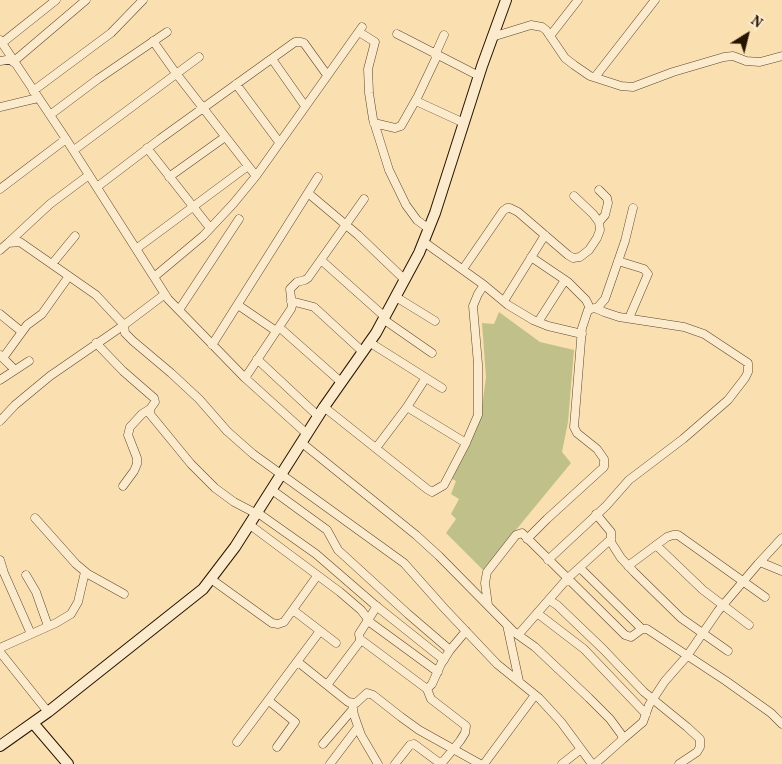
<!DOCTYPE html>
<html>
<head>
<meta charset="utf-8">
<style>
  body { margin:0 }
  #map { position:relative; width:782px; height:764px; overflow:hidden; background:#fadfb0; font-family:Vollkorn,serif }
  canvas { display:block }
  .north { position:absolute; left:722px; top:10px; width:50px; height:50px; -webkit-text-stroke:4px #fceacc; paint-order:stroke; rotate:36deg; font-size:14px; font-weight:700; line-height:20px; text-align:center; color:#261402 }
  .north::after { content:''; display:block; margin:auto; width:18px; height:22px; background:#261402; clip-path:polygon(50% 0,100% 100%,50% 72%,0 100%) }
</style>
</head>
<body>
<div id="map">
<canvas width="782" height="764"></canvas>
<div class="north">N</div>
</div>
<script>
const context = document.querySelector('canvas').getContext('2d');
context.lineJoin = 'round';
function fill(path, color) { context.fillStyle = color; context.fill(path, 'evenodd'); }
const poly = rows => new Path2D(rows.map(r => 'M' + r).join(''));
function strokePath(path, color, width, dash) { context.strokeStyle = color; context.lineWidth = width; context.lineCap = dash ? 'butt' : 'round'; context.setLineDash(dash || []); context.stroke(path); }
const green = poly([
  [499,312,540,342,574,350,568,422,562,452,571,463,483,570,446,533,456,519,451,514,459,499,451,494,456,481,452,479,481,415,486,377,482,323,494,324]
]);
const street = poly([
  [359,32,375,42,368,69,369,93,373,119,389,170,406,205,417,220,429,229],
  [397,34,479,76],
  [550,36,578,0],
  [492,37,531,25,542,27,546,30,565,58,574,65,590,76,621,86,633,87,673,72,724,57,733,56,746,61,760,62,782,56],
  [0,40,66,139,168,299,244,377,307,434],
  [153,41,175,72,256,176],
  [2,43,56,0],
  [435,55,444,35],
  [272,59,305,106],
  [0,61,12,59],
  [13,62,86,0],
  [595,77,655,0],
  [236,84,279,142],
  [33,91,111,33,143,0],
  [416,101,464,123],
  [0,107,38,98],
  [50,115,98,79,167,32],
  [374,123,395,128,401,126,418,96,437,56],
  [147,148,210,228],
  [74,150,199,57],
  [169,177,225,137],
  [97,187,160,139,295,42,301,42,304,43,327,75],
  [0,189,66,139],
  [308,193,358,235,405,280],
  [599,222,605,215,608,203,607,198,599,190],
  [8,243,50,204,89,175],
  [136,249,248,166],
  [0,250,8,243,20,242,96,295,124,325,125,333,133,341,171,373,199,399,227,431,253,454,404,563,444,608,497,664,539,698,561,722,592,764],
  [531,257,568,282,586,300,590,308],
  [321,260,385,317],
  [618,261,644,269,648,274,629,318],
  [52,264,75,236],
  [463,269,503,211,507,208,510,208,518,212,568,255,573,258,580,257,589,250,597,238,600,230,599,222,593,214,574,196],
  [154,277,203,236,233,204,256,176,362,27],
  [484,285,508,305,533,320,548,326,582,334],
  [396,297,435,321],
  [291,301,314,307,363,352],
  [504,301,545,235],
  [238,305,276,331],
  [179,310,239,219],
  [0,314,22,332],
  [383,319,432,353],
  [538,322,565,280],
  [279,327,341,382],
  [369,342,442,388],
  [96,343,123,371,154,398,155,402,150,409,150,414,191,464,215,488,234,502,257,514],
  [212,345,318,177],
  [0,355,15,370],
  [3,358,27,325,42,314,69,276],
  [257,359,318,416],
  [245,378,291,309,292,306,290,289,297,282,305,280,308,278,364,199],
  [0,380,29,361],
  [324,407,427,489,432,492,444,485,465,445,478,415,478,364,473,306,478,294,484,285,424,242],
  [407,407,466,443],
  [0,421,15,405,50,376,124,325,165,294],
  [302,443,416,535,439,556,514,632,535,647,589,698,610,719,621,734,623,739,643,722,649,705,665,681,687,656,718,611,758,564,782,538],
  [376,448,407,407,425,379],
  [123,486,134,471,137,464,137,458,128,435,130,427,142,414,150,409],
  [272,490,327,530,338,550,408,614,450,650],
  [258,513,316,554,375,605,444,660],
  [596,514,611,532,611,542,614,547,621,558,634,572,681,618,728,651],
  [35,518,76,564,88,574,124,594],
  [250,525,340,592,361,610,371,623,438,672],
  [527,539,547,519,604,467,604,459,597,449,577,433,574,427,582,328,588,310,598,307,605,299,625,241,633,208],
  [656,545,703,590,749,625],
  [0,560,4,573,31,634],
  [548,560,606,506,629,480,683,439,728,400,745,378,748,372,748,363,704,334,684,327,619,317,604,312,595,308],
  [760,562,782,571],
  [628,566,667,537,673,535,678,535,765,597],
  [580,568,642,629],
  [26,575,36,592,48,626],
  [211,579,272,623,278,624,284,622,317,576],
  [549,600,557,605,603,649,644,692,687,727,700,739,700,747,697,752,679,764],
  [488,605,485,583,487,572,516,535,522,533,625,635,631,637,642,629,647,629,726,681,771,713,782,724],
  [377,606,359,634,360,639,427,689,432,684,441,664,450,650,466,631],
  [293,610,336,643],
  [537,613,584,649,646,714],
  [507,625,519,681],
  [518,635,567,579,611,539],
  [0,648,56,623,71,614,78,602,85,572],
  [0,652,48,712],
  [298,662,348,702,356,703,367,693,373,695,401,717,419,730,480,764],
  [327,685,361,640],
  [427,689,431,699,466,726,465,733,460,741,441,764],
  [269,701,295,722,277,747],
  [352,703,354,715,361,735,378,764],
  [237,742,320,631],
  [323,744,353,709],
  [330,764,358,727],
  [395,764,410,745,414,744,441,764],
  [484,764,535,695],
  [562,764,581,749],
  [595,764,623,739]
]);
const secondary = poly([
  [33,723,68,764],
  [0,746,48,712,203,589,235,547,324,407,376,333,419,253,435,213,482,66,506,0]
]);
fill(green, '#c0c18a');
strokePath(street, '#5b472e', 9);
strokePath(secondary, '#261402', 12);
strokePath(street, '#fceacc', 8);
strokePath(secondary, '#fceacc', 10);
</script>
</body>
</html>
